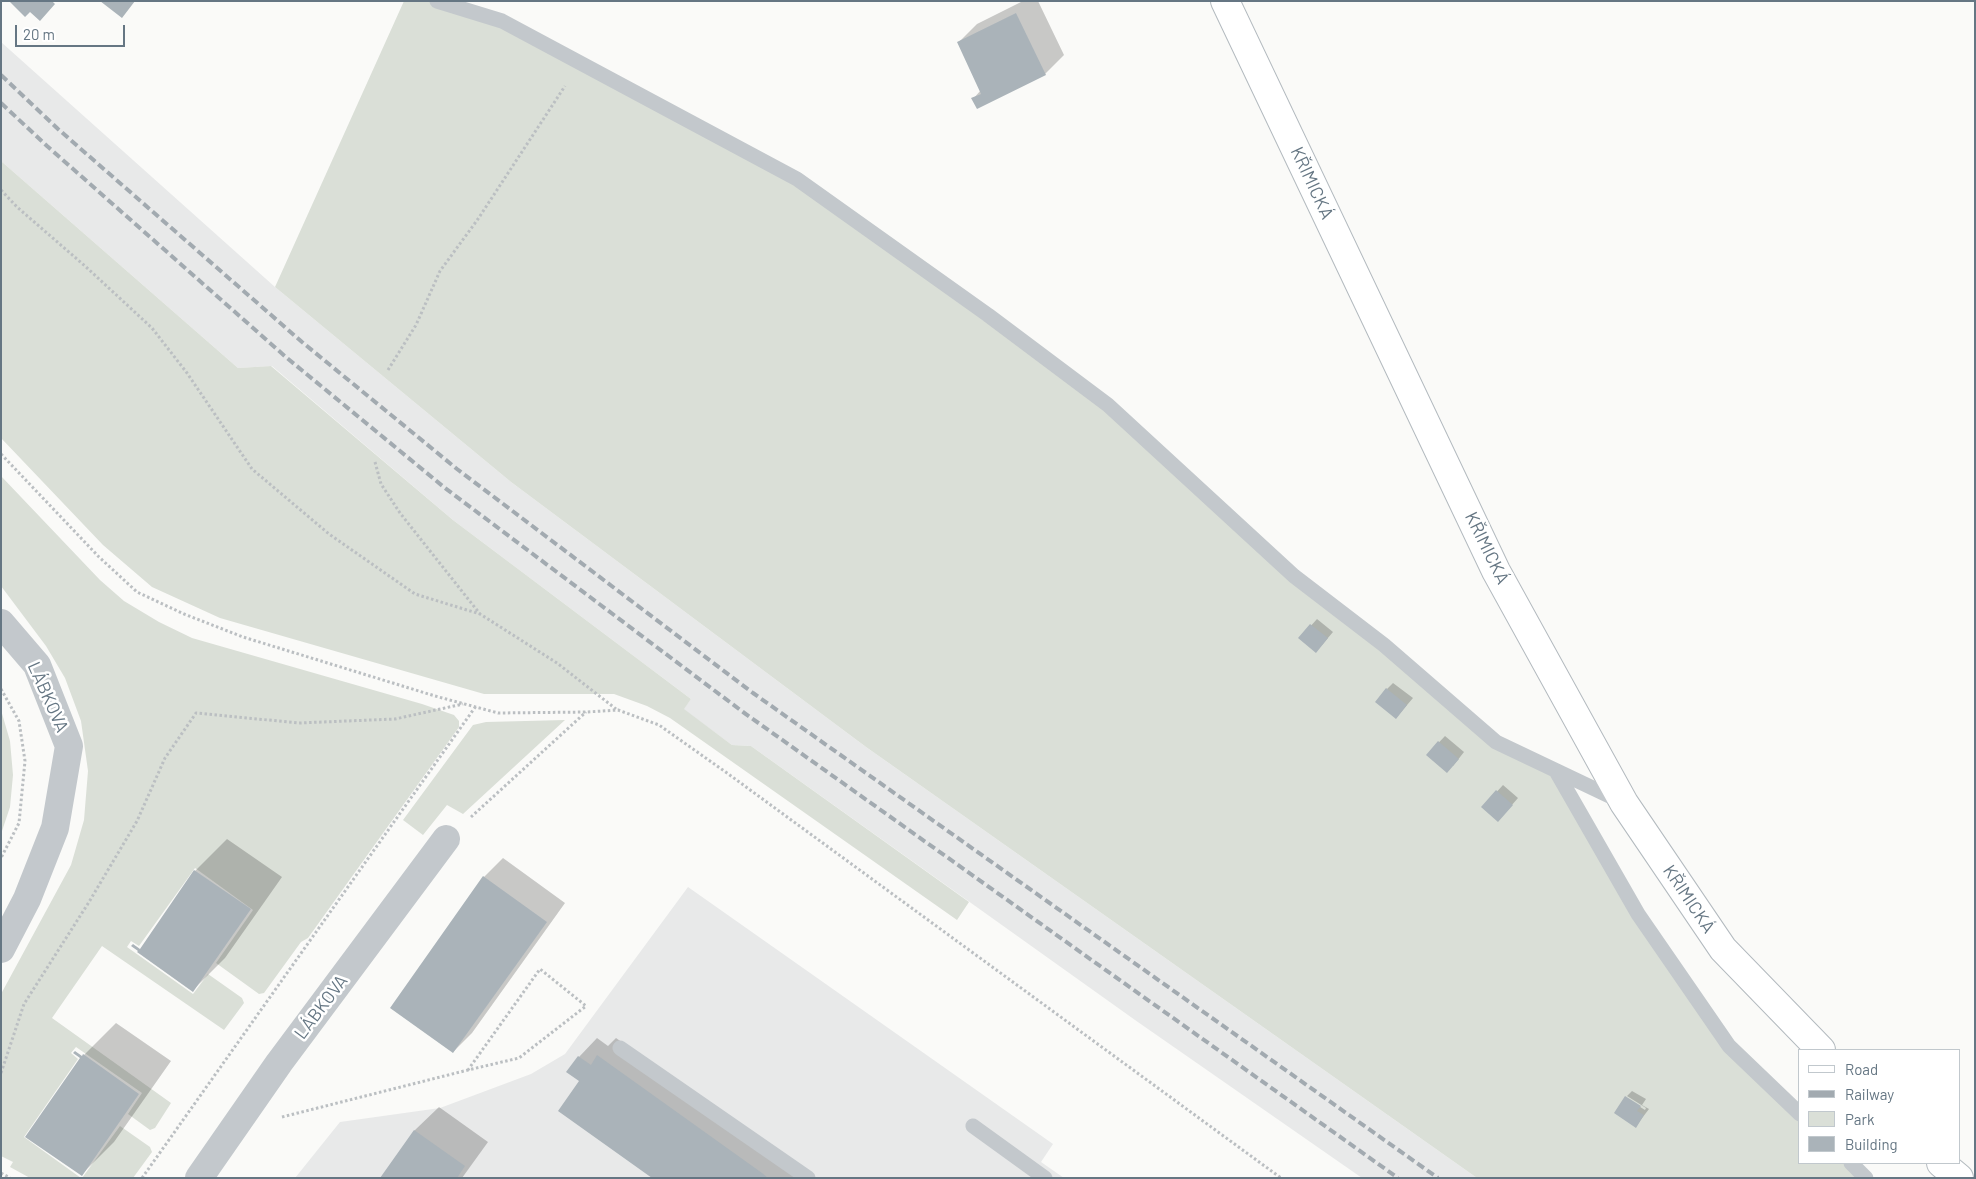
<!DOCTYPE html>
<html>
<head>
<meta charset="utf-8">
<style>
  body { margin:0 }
  #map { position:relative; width:1976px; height:1179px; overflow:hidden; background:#fafaf8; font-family:Barlow,sans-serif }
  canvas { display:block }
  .frame { position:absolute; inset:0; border:2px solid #657683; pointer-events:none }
  .legend { position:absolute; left:1798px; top:1049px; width:162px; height:115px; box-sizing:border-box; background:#fff; border:1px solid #c1c8cd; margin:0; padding:6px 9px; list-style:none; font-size:15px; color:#657683 }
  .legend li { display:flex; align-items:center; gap:10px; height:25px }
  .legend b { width:25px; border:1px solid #c1c8cd }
  .scale { position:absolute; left:15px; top:25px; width:110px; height:22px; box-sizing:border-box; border:2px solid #657683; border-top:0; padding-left:6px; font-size:15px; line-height:18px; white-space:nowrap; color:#657683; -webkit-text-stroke:4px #fff; paint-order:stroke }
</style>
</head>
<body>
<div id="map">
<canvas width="1976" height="1179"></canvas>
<div class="frame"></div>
<ul class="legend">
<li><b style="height:6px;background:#fff"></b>Road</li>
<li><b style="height:6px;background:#a2aab0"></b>Railway</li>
<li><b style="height:14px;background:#dadfd7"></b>Park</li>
<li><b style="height:14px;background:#aab3b9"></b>Building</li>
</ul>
<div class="scale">20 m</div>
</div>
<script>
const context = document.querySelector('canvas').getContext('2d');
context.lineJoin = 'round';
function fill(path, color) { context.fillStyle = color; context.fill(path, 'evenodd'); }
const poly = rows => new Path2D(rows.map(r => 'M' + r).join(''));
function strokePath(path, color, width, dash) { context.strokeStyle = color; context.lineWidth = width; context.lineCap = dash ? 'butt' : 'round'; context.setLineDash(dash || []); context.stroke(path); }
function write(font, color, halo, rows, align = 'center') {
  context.font = font + ' Barlow,sans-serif'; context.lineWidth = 5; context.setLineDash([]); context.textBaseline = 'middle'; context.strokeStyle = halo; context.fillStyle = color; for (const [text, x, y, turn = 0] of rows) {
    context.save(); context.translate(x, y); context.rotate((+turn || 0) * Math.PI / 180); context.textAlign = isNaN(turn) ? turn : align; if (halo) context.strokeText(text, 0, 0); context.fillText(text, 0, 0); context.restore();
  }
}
const built = poly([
  [1,42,275,287,511,482,866,747,1477,1178,1362,1178,1135,1020,751,746,732,745,683,709,691,699,453,520,272,366,238,368,1,161],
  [688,887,1053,1144,1041,1162,1064,1178,295,1178,340,1122,440,1108,531,1074,565,1054]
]);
const green = poly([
  [404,1,437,1,502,21,797,179,1108,405,1495,742,1556,771,1729,1046,1800,1114,1800,1163,1851,1163,1866,1178,1477,1178,866,747,511,482,275,287],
  [1,161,238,368,271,366,453,520,691,699,684,709,732,745,751,746,969,902,957,920,670,718,647,706,614,694,484,694,220,618,152,587,103,545,1,438],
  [1,476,100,580,124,601,159,622,192,638,422,704,454,715,459,721,459,727,308,938,301,942,264,993,259,994,216,963,253,910,195,868,139,946,131,941,127,947,193,994,208,974,242,998,244,1003,224,1030,102,946,52,1018,171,1103,155,1128,150,1130,128,1114,142,1093,76,1047,71,1053,78,1059,24,1137,81,1178,30,1178,10,1167,13,1162,1,1156,1,994,71,865,84,820,88,771,81,721,65,678,46,646,1,586],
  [1,710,10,741,13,775,10,807,1,834],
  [565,720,463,814,447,805,423,835,403,820,473,725,486,722],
  [120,1126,150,1147,152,1152,133,1178,82,1178]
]);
const shadow = poly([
  [1023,1,1038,1,1064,55,1045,74,973,99,981,90,958,43,977,24],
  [1317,619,1333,632,1322,645,1300,638],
  [1393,683,1413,698,1396,718,1387,689],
  [1445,736,1464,752,1453,766,1427,755],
  [1503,785,1518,798,1504,814,1483,807],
  [227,839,282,877,225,958,193,990,195,871],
  [503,858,565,903,472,1033,453,1052,484,877],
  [116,1023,171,1061,114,1142,82,1174,84,1055],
  [597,1038,608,1046,616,1038,813,1178,654,1178,581,1081,579,1057],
  [1632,1091,1646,1099,1642,1105,1649,1109,1636,1126,1626,1098,1645,1110,1646,1108,1627,1096],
  [439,1107,488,1142,462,1178,381,1178,415,1130]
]);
const building = poly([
  [9,1,52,1,55,4,40,21,30,12,25,17],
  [100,1,135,1,122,18],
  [1016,13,1046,75,977,109,971,98,981,94,957,42],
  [1310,624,1328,638,1316,653,1298,638],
  [1386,688,1407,705,1396,719,1375,702],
  [1438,741,1459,759,1447,773,1426,755],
  [1496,790,1513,805,1498,822,1481,807],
  [194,870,251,909,193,992,137,952,138,951,131,946,133,944,140,949],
  [483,876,547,922,453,1053,390,1008],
  [75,1051,82,1056,83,1054,139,1094,82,1176,25,1137,80,1058,73,1053],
  [597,1055,762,1173,768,1178,652,1178,558,1111,579,1081,566,1072,578,1056,591,1065],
  [1625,1096,1641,1106,1637,1111,1644,1115,1636,1128,1614,1113],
  [414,1130,465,1166,457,1178,380,1178]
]);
const path = poly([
  [1,190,17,207,85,266,152,328,187,373,252,469,329,534,415,594,480,614,557,663,616,709],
  [388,370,416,325,440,271,478,219,565,86],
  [1,454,99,557,137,592,184,614,243,637,435,696,498,713,587,712,618,710,659,725,727,773,1281,1178],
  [375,462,381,484,400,513,480,614],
  [1,689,19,721,25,761,19,823,1,858],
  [471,817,586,712],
  [1,1073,24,1004,89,902,137,821,165,758,196,713,299,723,395,719,463,704],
  [282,1117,468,1070,519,1058,586,1006,540,969,468,1070],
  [1,1173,10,1178],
  [142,1178,476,706]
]);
const service = poly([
  [437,1,502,21,797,179,988,315,1108,405,1294,576,1384,645,1496,742,1620,801],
  [1556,771,1638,914,1729,1046,1800,1114],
  [620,1048,808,1178],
  [973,1126,1045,1178],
  [1851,1163,1866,1178]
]);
const minor = poly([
  [199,1178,279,1063,446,839]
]);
const tertiary = poly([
  [1,623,37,665,69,746,55,828,27,899,1,949]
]);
const secondary = poly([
  [1225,1,1496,571,1624,803,1723,949,1821,1050],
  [1941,1163,1959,1178]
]);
const rail = poly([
  [1,75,58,129,302,342,457,469,753,693,1438,1178],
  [1,103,47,146,287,358,445,488,743,712,1398,1178]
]);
const streetNames = [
  ["KŘIMICKÁ",1312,183,65],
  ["KŘIMICKÁ",1487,548,64],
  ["LÁBKOVA",48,697,66],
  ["KŘIMICKÁ",1689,899,56],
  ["LÁBKOVA",321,1007,-53]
];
fill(built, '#e8e9e9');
fill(green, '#dadfd7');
fill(shadow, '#0003');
fill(building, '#aab3b9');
strokePath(secondary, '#b3babf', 30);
strokePath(path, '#bbbfc2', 3, [2.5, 2.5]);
strokePath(service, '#c3c8cc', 15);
strokePath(minor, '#c3c8cc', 28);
strokePath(tertiary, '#c3c8cc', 28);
strokePath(secondary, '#fff', 28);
strokePath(rail, '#a2aab0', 4, [8, 4]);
write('18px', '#657683', '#fff', streetNames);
</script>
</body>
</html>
